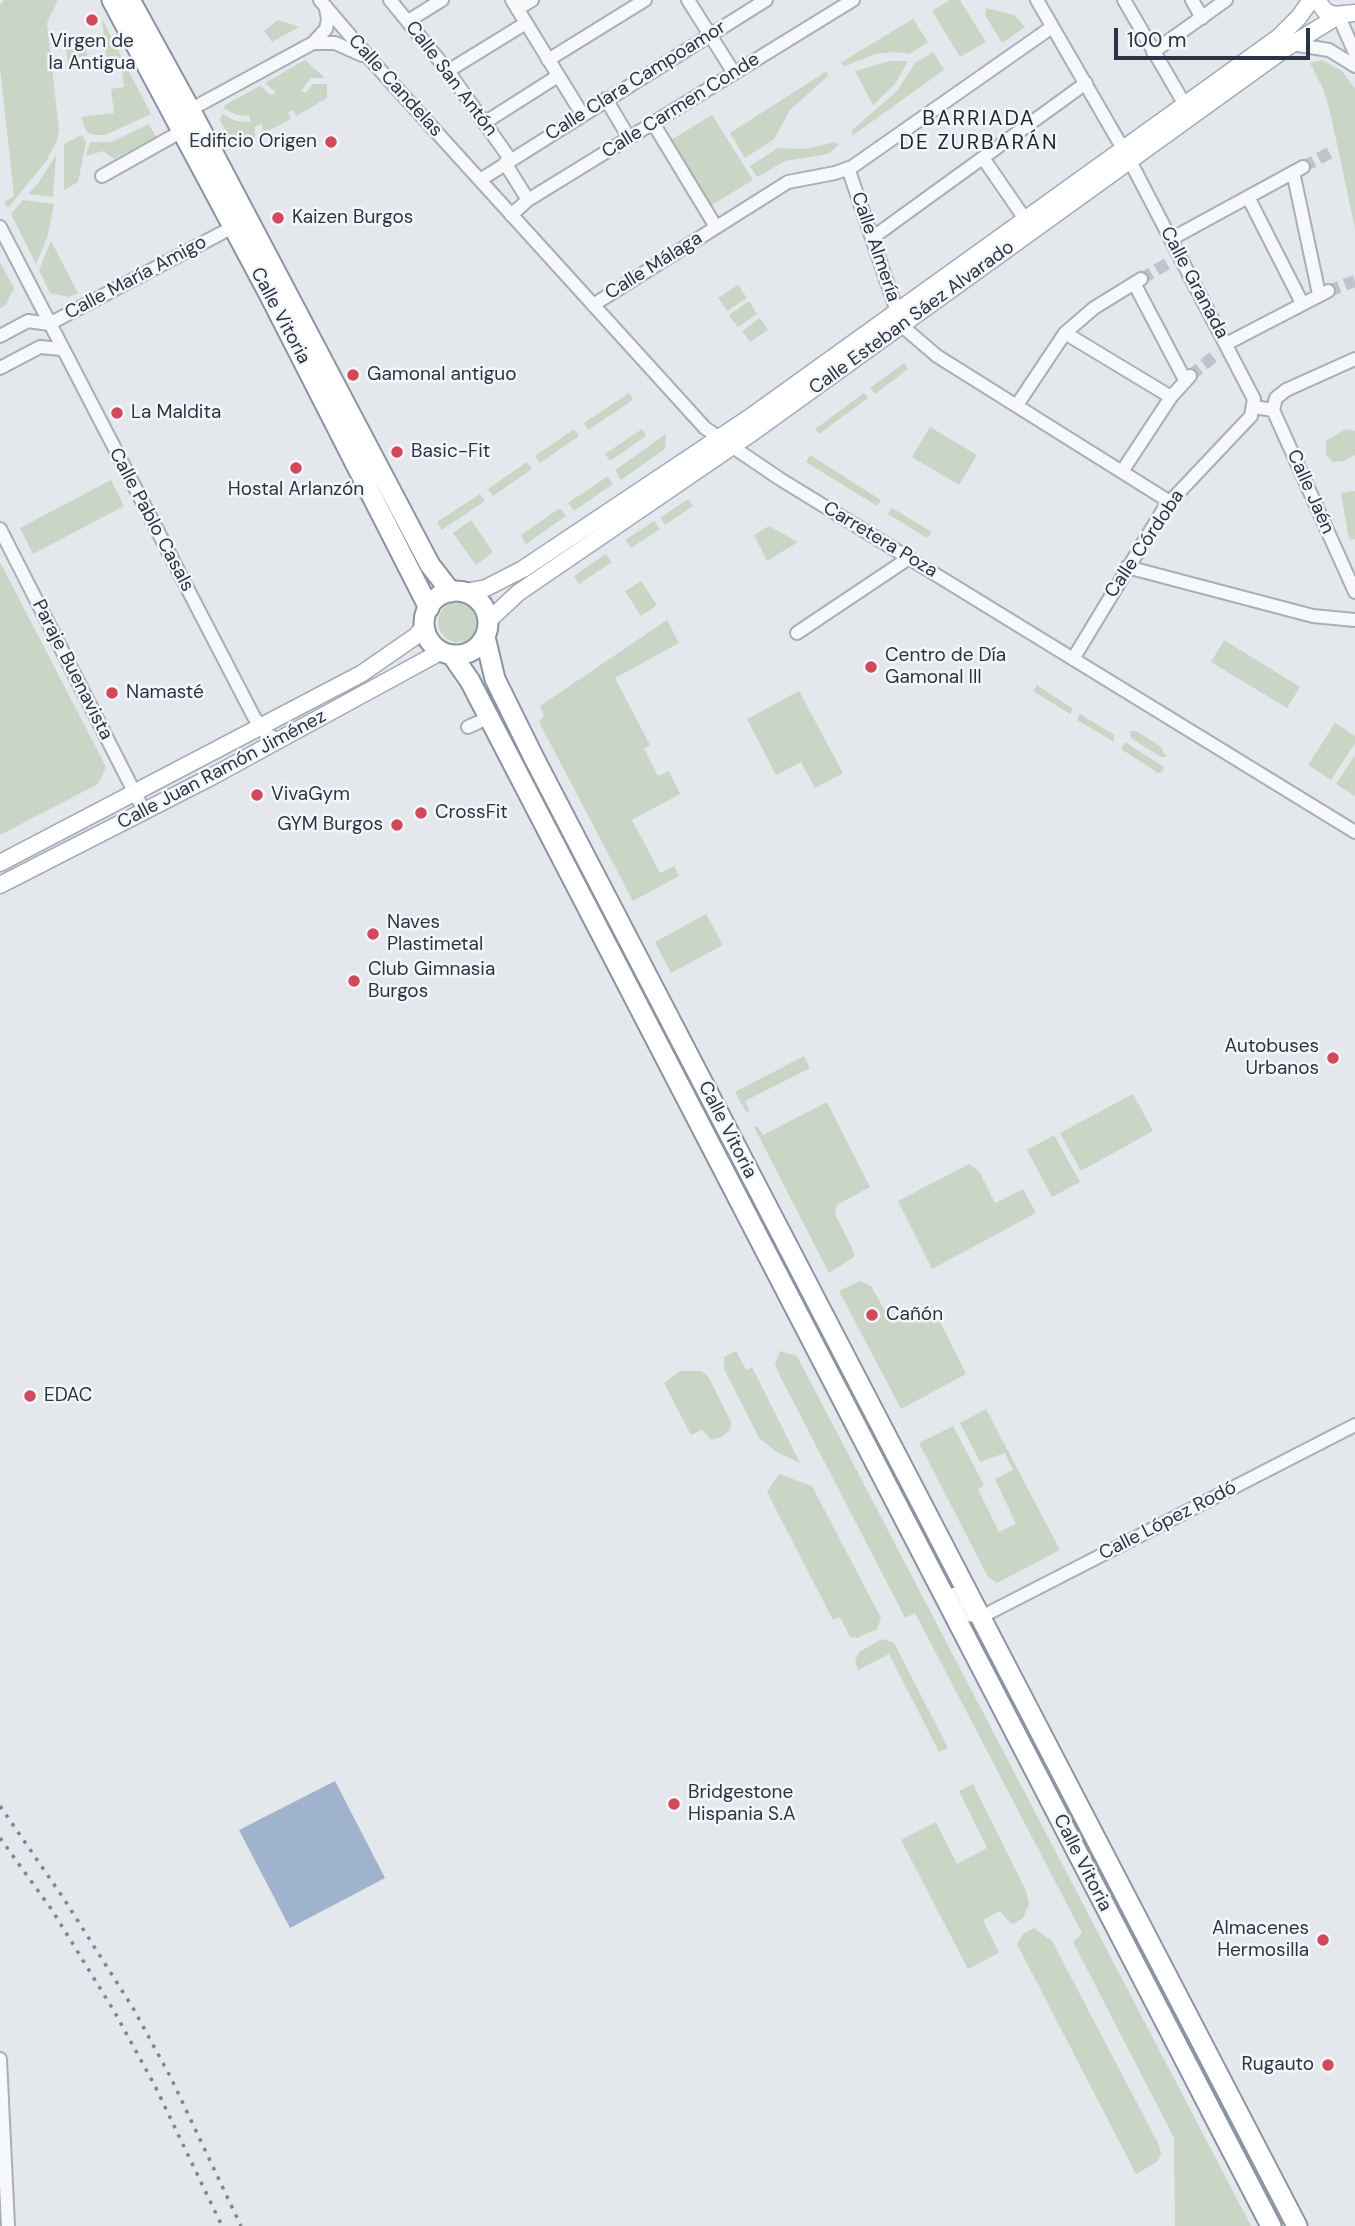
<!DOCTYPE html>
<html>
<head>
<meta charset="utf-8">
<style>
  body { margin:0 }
  #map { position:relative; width:1355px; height:2226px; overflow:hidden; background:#e4e7ec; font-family:"DM Sans",sans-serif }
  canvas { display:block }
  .scale { position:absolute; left:1114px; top:28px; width:196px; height:32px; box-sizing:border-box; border:4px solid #2b3445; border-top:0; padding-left:9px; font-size:21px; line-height:24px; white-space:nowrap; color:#2b3445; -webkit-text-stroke:5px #f4f6f9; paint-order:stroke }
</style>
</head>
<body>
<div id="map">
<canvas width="1355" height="2226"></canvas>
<div class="scale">100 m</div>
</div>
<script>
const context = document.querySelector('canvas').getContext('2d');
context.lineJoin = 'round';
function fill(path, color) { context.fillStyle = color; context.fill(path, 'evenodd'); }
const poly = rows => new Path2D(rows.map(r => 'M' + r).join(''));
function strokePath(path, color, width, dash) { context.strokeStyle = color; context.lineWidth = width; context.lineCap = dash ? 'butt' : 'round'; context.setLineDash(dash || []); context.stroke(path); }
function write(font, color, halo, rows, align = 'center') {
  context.font = font + ' "DM Sans",sans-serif'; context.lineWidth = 5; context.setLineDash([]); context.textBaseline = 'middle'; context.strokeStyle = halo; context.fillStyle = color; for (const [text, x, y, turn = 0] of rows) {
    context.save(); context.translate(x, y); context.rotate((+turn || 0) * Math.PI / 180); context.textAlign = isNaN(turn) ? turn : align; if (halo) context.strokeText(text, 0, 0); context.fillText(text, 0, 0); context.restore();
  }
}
const green = poly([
  [4,0,58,0,47,23,59,130,57,140,47,160,8,208,4,202,14,196,0,68,0,5],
  [950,0,960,0,986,42,960,57,932,11],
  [986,8,1014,15,1025,27,1002,43,985,15],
  [102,19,151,114,105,135,94,135,86,131,81,117,114,113,111,89,124,87,122,69,108,70],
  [913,19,928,42,909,54,893,52,875,54,845,66,840,63],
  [278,20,299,27,272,42,264,31],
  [85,40,88,62,75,64,75,68,69,69,65,42],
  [933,52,944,70,852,136,852,130,897,91,915,63],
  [305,60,325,78,311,78,301,91,306,93,313,84,327,84,327,98,296,116,293,110,288,113,291,119,262,134,262,123,255,127,255,138,236,149,220,120,222,114,236,121,250,122,250,116,237,115,224,109,225,105,260,86,271,95,276,93,265,83],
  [1322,60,1342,71,1355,89,1355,229,1331,116,1324,91,1310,63],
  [890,61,908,61,895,84,873,105,855,71],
  [827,71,828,76,790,110,774,139,745,158,730,133],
  [712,115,753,180,710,206,671,140],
  [149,124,156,137,114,159,103,151,86,156,90,142,111,142],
  [82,135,86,142,78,182,64,190,64,144],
  [835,142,839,145,828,154,785,161,757,177,750,166,778,148,805,149],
  [56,155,53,197,28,194,39,182],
  [23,200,54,204,48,235,36,264,11,214],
  [51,241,78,293,69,297,50,293,39,270],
  [0,262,14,288,6,305,0,308],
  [738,285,747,298,727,311,718,298],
  [749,301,757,314,738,327,729,315],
  [760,318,768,330,750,342,742,331],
  [904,363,908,369,875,394,870,388],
  [629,393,633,400,588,430,584,423],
  [864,393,868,398,819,434,815,429],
  [930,427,977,455,959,485,912,457],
  [574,429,579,436,540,463,535,456],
  [642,429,646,436,610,461,605,454],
  [1346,429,1355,431,1355,455,1344,461,1333,462,1326,455,1326,441],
  [666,434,665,449,621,480,615,470],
  [810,455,881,500,877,506,806,462],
  [527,462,532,469,493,496,488,489],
  [608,476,613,484,574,511,568,503],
  [111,480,124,506,33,554,20,528],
  [1355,491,1355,539,1349,540,1341,493],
  [480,494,485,501,442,530,437,522],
  [688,499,693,506,665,525,660,518],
  [560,508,566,516,526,544,521,535],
  [892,508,932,532,927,538,888,514],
  [471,520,493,552,476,565,453,533],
  [654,521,660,529,631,548,625,540],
  [769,526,798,542,767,561,754,535],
  [606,554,612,562,579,584,574,576],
  [0,562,106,767,98,784,0,835],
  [641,581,657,605,641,616,625,591],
  '438 622a20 20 0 1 1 40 0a20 20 0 1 1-40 0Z',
  [667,620,679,643,615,678,650,745,644,749,658,776,669,771,680,794,632,820,660,873,674,866,679,876,633,901,539,722,544,715,540,706],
  [1224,640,1300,687,1287,708,1211,662],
  [1037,685,1073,709,1070,714,1033,691],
  [799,691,843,773,815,788,801,762,776,775,747,719],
  [495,698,749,1188,746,1189,704,1119,489,701],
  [1080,714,1114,735,1114,742,1077,720],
  [1335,723,1355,736,1355,743,1331,780,1308,765],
  [1130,731,1136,731,1160,746,1166,757,1161,757,1131,738],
  [1125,742,1164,767,1163,771,1158,773,1121,749],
  [1355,755,1355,796,1336,784],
  [706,914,723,945,671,973,655,942],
  [804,1056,810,1068,745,1101,750,1111,746,1112,735,1092],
  [1133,1094,1153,1131,1081,1171,1060,1133],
  [827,1102,870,1187,837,1205,835,1214,854,1252,854,1257,829,1273,754,1127,757,1126,763,1135],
  [1054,1135,1080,1182,1052,1197,1027,1150],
  [969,1164,979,1171,995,1203,1023,1189,1036,1213,932,1269,898,1201],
  [860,1281,871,1286,888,1316,897,1320,932,1305,966,1374,901,1409,839,1291],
  [736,1351,746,1370,752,1367,800,1463,778,1453,759,1438,724,1369,724,1357],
  [780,1351,797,1356,1251,2226,1175,2226,1174,2138,1073,1942,1082,1933,915,1613,905,1618,900,1608,781,1378,775,1364],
  [680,1371,701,1371,708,1376,731,1422,730,1430,723,1436,712,1440,702,1430,691,1435,664,1383],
  [986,1409,1060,1550,997,1583,988,1577,919,1443,953,1426,984,1485,978,1489,999,1532,1016,1524,995,1479,1013,1470,1005,1453,980,1462,960,1423],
  [779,1474,812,1486,881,1618,877,1629,857,1638,850,1637,840,1617,833,1620,767,1492],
  [882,1639,894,1643,948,1748,939,1752,889,1654,858,1670,855,1661,859,1652],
  [996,1663,1288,2226,1279,2226,989,1667],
  [973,1784,1026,1891,1029,1904,1023,1918,1015,1923,1011,1924,1000,1911,983,1920,999,1953,968,1969,901,1840,936,1822,957,1864,987,1848,959,1791],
  [1034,1928,1052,1941,1159,2145,1161,2154,1157,2162,1136,2174,1017,1944,1023,1934]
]);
const water = poly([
  [335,1781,385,1878,290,1928,239,1830]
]);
const minorTunnel = poly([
  [1303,167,1331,152],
  [1141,279,1170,262],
  [1328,291,1355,281],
  [1190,376,1218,353]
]);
const minor = poly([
  [320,0,371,60,705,428,780,479,1355,832],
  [390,0,448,71,510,159],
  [512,0,582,114],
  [688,0,734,73],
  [1037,0,1130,161,1254,399,1251,416,1165,507,1073,659],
  [1124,0,1185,105],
  [1192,0,1202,18],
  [517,9,532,0],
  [1339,17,1355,53],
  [408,21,442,0],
  [313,43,335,43,362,55],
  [1292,44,1329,50,1355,66],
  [1153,52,1226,0],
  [548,60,645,0],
  [448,71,526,23],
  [606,99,629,138],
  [186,112,313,43,326,29,328,19,326,9],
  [484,123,558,76],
  [653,123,716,227],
  [983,158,1025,219],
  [505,163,528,200],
  [848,168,902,326,937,356,1170,502],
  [1293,172,1319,294],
  [102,176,182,131],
  [480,180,766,0],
  [1248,197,1302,303],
  [511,215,528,200,853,0],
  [0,227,254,717,266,734,279,740],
  [872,238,1086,83],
  [1171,239,1303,167],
  [1134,283,1185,380],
  [593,305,788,182,835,173,852,167,1052,27],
  [1065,333,1171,397],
  [0,336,28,321,49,324,233,227],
  [1226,344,1328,291],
  [0,368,40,347,61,349],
  [1017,405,1065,333,1094,308,1141,279],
  [1254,407,1273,410,1355,592],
  [1273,410,1276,398,1286,390,1355,359],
  [1123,470,1171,397,1190,376],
  [0,529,144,811],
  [1127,567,1313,616,1355,620],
  [797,633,909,558],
  [468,727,479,722],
  [954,1594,968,1615,981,1617,1355,1425],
  [0,2059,8,2226]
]);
const major = poly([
  [1317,0,1325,11,1334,15,1355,13],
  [465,592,486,588,523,569,749,418,1279,37,1299,17,1311,0],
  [488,621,518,593,749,435,1286,48,1338,16],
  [0,863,361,674,416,636,425,625],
  [0,885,211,777,442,651]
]);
const highway = poly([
  [112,0,269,294,429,608],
  [130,0,191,111,430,565,451,592],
  '424 623a32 32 0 1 1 64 0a32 32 0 1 1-64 0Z',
  [485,637,495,679,534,758,1297,2226],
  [452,655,470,681,1271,2226]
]);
const rail = poly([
  [0,1806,64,1899,133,2008,170,2076,241,2226],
  [0,1838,52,1910,114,2011,155,2086,222,2226]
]);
const markers = [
  [92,20,7,"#d1495b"],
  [331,142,7,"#d1495b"],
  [278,218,7,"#d1495b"],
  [353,375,7,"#d1495b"],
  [117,413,7,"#d1495b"],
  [397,452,7,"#d1495b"],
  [296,468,7,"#d1495b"],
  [871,667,7,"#d1495b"],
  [112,693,7,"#d1495b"],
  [257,795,7,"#d1495b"],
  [421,813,7,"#d1495b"],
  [397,825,7,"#d1495b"],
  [373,934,7,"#d1495b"],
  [354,981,7,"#d1495b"],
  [1333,1058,7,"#d1495b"],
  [872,1315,7,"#d1495b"],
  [30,1396,7,"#d1495b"],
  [674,1804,7,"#d1495b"],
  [1323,1940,7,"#d1495b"],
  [1328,2065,7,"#d1495b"]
];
const poiNames = [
  ["Virgen de",92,42,"center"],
  ["la Antigua",92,64,"center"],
  ["Edificio Origen",317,142,"right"],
  ["Kaizen Burgos",292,218],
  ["Gamonal antiguo",367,375],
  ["La Maldita",131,413],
  ["Basic-Fit",411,452],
  ["Hostal Arlanzón",296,490,"center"],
  ["Centro de Día",885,656],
  ["Gamonal III",885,678],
  ["Namasté",126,693],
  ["VivaGym",271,795],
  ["CrossFit",435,813],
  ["GYM Burgos",383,825,"right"],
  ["Naves",387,923],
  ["Plastimetal",387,945],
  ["Club Gimnasia",368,970],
  ["Burgos",368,992],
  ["Autobuses",1319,1047,"right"],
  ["Urbanos",1319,1069,"right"],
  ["Cañón",886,1315],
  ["EDAC",44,1396],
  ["Bridgestone",688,1793],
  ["Hispania S.A",688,1815],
  ["Almacenes",1309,1929,"right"],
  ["Hermosilla",1309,1951,"right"],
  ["Rugauto",1314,2065,"right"]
];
const streetNames = [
  ["Calle San Antón",451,79,53],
  ["Calle Clara Campoamor",636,81,-32],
  ["Calle Candelas",395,86,48],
  ["Calle Carmen Conde",681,106,-32],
  ["Calle Almería",875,247,71],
  ["Calle Málaga",654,266,-32],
  ["Calle María Amigo",136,278,-28],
  ["Calle Granada",1194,283,62],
  ["Calle Vitoria",280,316,62],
  ["Calle Esteban Sáez Alvarado",912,318,-36],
  ["Calle Jaén",1310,492,66],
  ["Calle Pablo Casals",151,520,62],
  ["Carretera Poza",880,540,31],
  ["Calle Córdoba",1145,544,-56],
  ["Paraje Buenavista",72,670,63],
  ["Calle Juan Ramón Jiménez",222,770,-28],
  ["Calle Vitoria",727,1130,63],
  ["Calle López Rodó",1168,1521,-27],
  ["Calle Vitoria",1082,1863,63]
];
const neighbourhoodNames = [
  ["BARRIADA",979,119],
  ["DE ZURBARÁN",979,143]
];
fill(green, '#c9d6c5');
fill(water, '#9fb4cc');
strokePath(minorTunnel, '#bfc3cb', 12, [12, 6]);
strokePath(minor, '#a9aeb7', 16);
strokePath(major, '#a3abb8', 19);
strokePath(highway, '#8b94a3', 23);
strokePath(minor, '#f7f8fa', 12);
strokePath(major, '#fff', 16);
strokePath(highway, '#fff', 19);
strokePath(rail, '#7d8696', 3.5, [3.5, 7]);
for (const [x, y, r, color] of markers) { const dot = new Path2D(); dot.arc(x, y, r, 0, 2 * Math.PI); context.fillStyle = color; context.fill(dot); strokePath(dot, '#f4f6f9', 2.5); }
write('19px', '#2b3445', '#f4f6f9', poiNames, 'left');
write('19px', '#2b3445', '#f4f6f9', streetNames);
context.letterSpacing = '2px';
write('21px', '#1d2536', '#f4f6f9', neighbourhoodNames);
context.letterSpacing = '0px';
</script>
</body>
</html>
